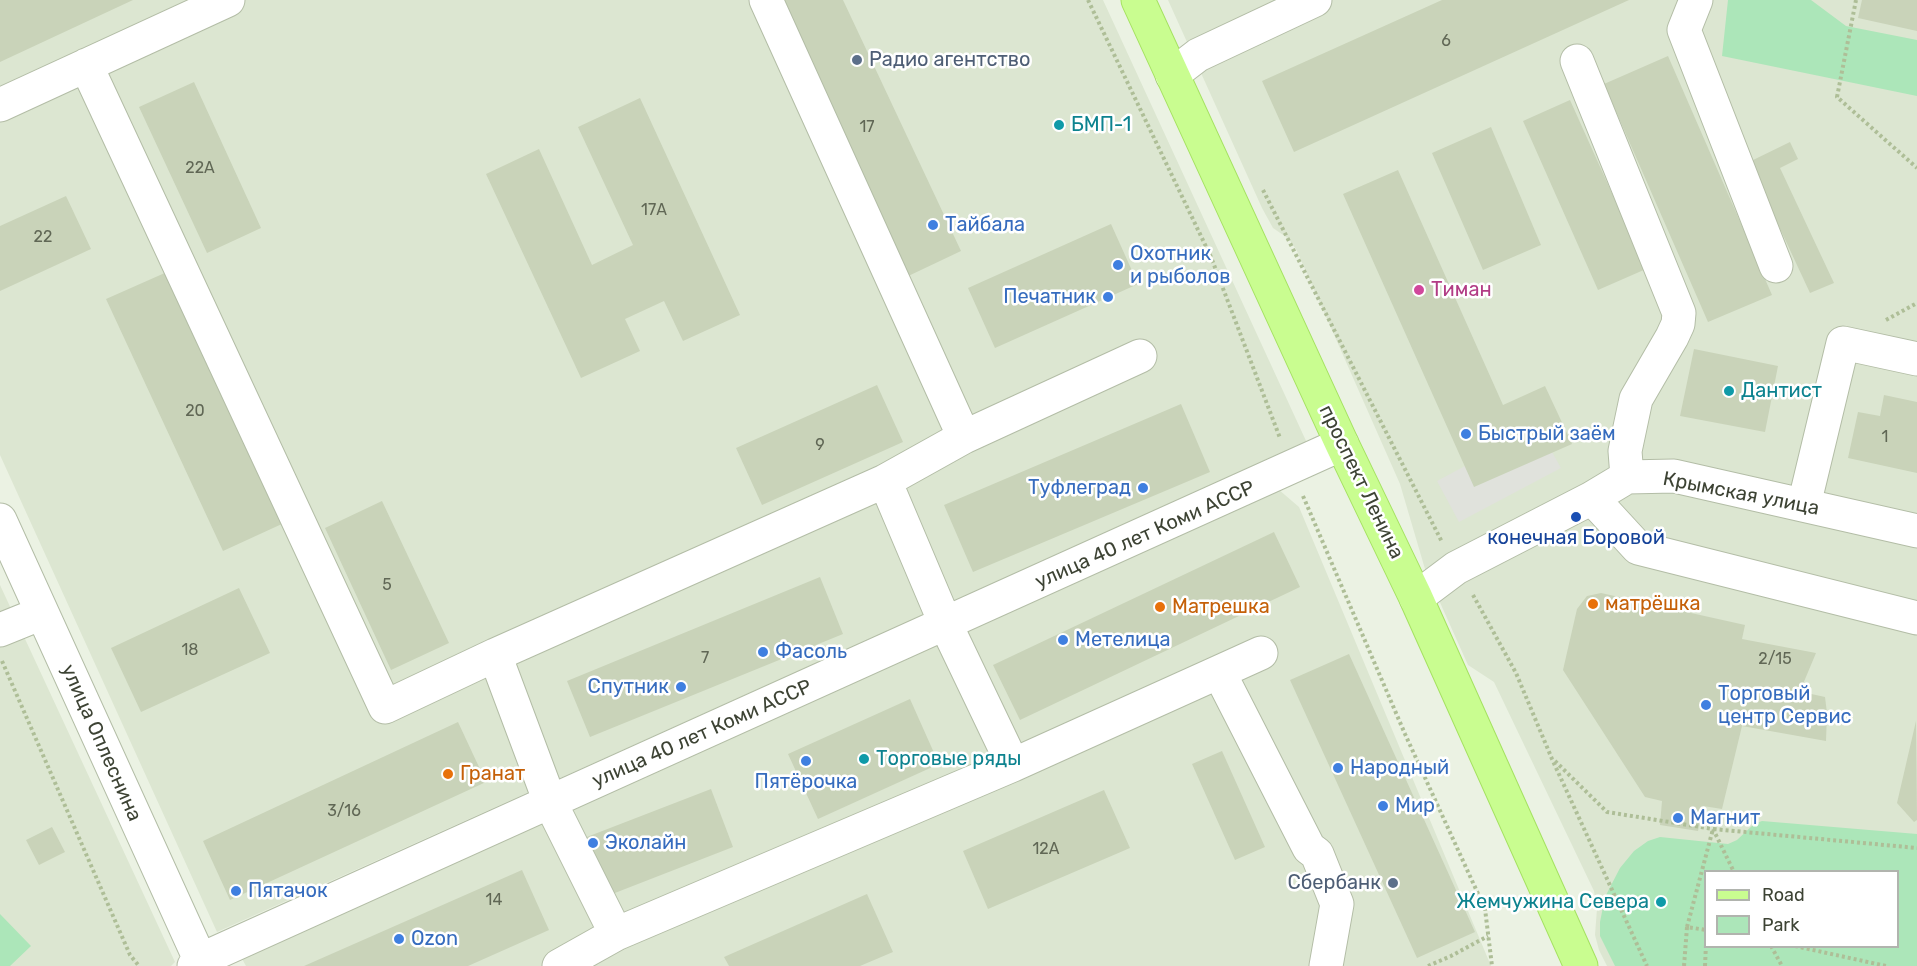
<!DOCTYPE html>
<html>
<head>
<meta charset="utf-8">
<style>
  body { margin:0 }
  #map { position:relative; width:1917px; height:966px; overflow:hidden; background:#ebf2e3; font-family:Rubik,sans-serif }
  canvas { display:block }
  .legend { position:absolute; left:1704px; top:870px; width:195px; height:78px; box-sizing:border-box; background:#fff; border:2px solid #b1b4ae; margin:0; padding:8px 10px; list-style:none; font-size:18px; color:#3d4334 }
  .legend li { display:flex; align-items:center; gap:12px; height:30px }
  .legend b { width:30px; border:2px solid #b1b4ae }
</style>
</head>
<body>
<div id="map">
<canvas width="1917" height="966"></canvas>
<ul class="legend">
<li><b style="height:8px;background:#c9fd90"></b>Road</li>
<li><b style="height:16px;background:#ace6b9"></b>Park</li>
</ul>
</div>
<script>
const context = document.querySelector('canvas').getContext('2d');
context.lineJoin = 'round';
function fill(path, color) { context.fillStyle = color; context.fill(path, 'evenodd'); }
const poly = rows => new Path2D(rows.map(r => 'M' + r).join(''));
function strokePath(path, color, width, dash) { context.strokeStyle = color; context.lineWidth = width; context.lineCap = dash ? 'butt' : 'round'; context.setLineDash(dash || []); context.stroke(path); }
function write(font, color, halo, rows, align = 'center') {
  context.font = font + ' Rubik,sans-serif'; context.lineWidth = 5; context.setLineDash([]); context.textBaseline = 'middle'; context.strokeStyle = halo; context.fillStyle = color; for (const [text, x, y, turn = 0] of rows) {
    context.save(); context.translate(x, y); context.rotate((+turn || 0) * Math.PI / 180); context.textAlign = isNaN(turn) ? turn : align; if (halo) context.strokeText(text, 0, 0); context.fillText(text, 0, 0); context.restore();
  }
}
const residential = poly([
  [0,0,1103,0,1307,443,217,932,0,455],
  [1168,0,1917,0,1917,966,1607,966,1599,950,1595,935,1597,909,1594,891,1494,682,1468,665,1425,569,1400,484,1297,251,1289,239,1273,228,1262,208],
  [1706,872,1898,872,1898,946,1706,946],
  [1278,489,1299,507,1491,966,246,966,240,955],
  [0,585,175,962,171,966,0,966]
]);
const green = poly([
  [1728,0,1811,0,1846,26,1917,40,1917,96,1722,56],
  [1762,821,1917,834,1917,966,1615,966,1600,936,1600,922,1605,897,1620,868,1634,851,1648,841,1660,837,1728,844,1737,840,1754,824],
  [1706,872,1898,872,1898,946,1706,946],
  [0,914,31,946,10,966,0,966]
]);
const parking = poly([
  [1538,427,1561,468,1459,522,1437,481]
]);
const building = poly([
  [0,0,133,0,0,62],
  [779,0,843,0,961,251,902,279],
  [1442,0,1629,0,1294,152,1262,81],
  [1862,0,1917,0,1917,31,1858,18],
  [1668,56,1772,295,1708,322,1604,84],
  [194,82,261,228,207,253,139,107],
  [640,98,740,315,683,341,664,301,625,319,640,351,581,378,486,174,539,149,592,265,633,245,578,127],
  [1570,100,1646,269,1598,290,1523,121],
  [1491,127,1541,245,1483,270,1432,153],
  [1790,142,1798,159,1780,168,1834,283,1810,293,1749,162],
  [1398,170,1503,405,1545,386,1572,444,1474,487,1343,194],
  [66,196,91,249,0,291,0,226],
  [1111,224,1138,284,995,348,968,288],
  [167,272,284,523,223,551,106,299],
  [1694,349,1778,366,1765,432,1680,416],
  [877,385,903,442,762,505,736,448],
  [1884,395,1917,402,1917,473,1848,458,1858,412,1880,416],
  [1181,404,1210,472,973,572,944,505],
  [382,501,449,643,391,670,325,528],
  [1274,532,1300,587,1020,720,993,665],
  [820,577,843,634,590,737,567,681],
  [239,588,270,653,141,712,111,648],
  [1601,593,1745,625,1742,639,1816,653,1803,684,1793,690,1825,697,1827,713,1826,741,1742,726,1722,809,1703,806,1698,831,1660,825,1662,801,1645,797,1563,670,1577,609,1587,596],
  [1349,654,1475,932,1417,958,1290,680],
  [910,699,939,764,818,819,788,754],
  [1916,721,1917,820,1914,822,1897,803],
  [458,722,486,782,230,900,203,841],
  [1222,751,1265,847,1235,860,1192,764],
  [711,789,733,847,602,898,579,840],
  [1104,790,1130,848,988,909,963,851],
  [52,827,65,852,39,865,26,840],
  [522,870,549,930,468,966,304,966],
  [867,894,893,952,860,966,729,966,724,957]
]);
const path = poly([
  [1088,0,1211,257,1280,438],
  [1856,0,1837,97,1917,168],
  [1263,190,1442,542],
  [1886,320,1917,303],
  [1303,496,1405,734,1485,909,1492,966],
  [1473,595,1516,673,1552,759,1647,966],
  [2,661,130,955,139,966],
  [1555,761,1607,812,1713,829,1734,872],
  [1687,927,1713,829,1917,848],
  [1771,946,1782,966],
  [1795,946,1886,966],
  [1428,966,1451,956,1488,936],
  [1684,966,1687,927,1706,930],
  [1705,966,1706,944]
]);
const minor = poly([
  [766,0,964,437],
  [1696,0,1684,30,1776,266],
  [1577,61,1679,313,1678,324,1672,337,1636,399,1625,451,1627,477],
  [86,65,385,707,495,655],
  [1172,75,1198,55,1315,0],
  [0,105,228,0],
  [1140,356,964,437,885,481,946,625,1013,765,1219,672,1309,848,1317,854,1337,904,1326,966],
  [1592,498,1638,548,1917,618],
  [1804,505,1843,343,1917,359],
  [0,520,203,966],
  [1416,598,1456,568,1592,498,1627,477,1674,476,1917,531],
  [0,630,42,613],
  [1219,672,1261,653],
  [616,934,550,802,495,655,885,481],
  [194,966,200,960,1342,444],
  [559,966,616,934,1013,765]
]);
const major = poly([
  [1138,0,1342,444,1416,598,1581,966]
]);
const markers = [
  [857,60,6,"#5c6f8a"],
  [1059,125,6,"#0f9aa8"],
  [933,225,6,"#3f7fe0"],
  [1118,265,6,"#3f7fe0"],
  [1419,290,6,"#d1479c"],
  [1108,297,6,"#3f7fe0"],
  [1729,391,6,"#0f9aa8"],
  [1466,434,6,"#3f7fe0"],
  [1143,488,6,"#3f7fe0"],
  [1576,517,6,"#1a4fb4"],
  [1593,604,6,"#e8710a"],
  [1160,607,6,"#e8710a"],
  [1063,640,6,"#3f7fe0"],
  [763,652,6,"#3f7fe0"],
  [681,687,6,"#3f7fe0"],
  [1706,705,6,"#3f7fe0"],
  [864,759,6,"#0f9aa8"],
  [806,761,6,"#3f7fe0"],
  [1338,768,6,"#3f7fe0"],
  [448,774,6,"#e8710a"],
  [1383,806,6,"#3f7fe0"],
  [1678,818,6,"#3f7fe0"],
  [593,843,6,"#3f7fe0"],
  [1393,883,6,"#5c6f8a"],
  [236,891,6,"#3f7fe0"],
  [1661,902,6,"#0f9aa8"],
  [399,939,6,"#3f7fe0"]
];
const numberNames = [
  ["6",1446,41],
  ["17",867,127],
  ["22А",200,168],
  ["17А",654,210],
  ["22",43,237],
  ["20",195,411],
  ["1",1885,437],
  ["9",820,445],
  ["5",387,585],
  ["18",190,650],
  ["7",705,658],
  ["2/15",1775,659],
  ["3/16",344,811],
  ["12А",1046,849],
  ["14",494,900]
];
const serviceNames = [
  ["Радио агентство",869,60],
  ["Сбербанк",1381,883,"right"]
];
const cultureNames = [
  ["БМП-1",1071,125],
  ["Дантист",1741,391],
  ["Торговые ряды",876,759],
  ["Жемчужина Севера",1649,902,"right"]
];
const shopNames = [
  ["Тайбала",945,225],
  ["Охотник",1130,254],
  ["и рыболов",1130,277],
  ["Печатник",1096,297,"right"],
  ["Быстрый заём",1478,434],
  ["Туфлеград",1131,488,"right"],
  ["Метелица",1075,640],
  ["Фасоль",775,652],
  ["Спутник",669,687,"right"],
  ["Торговый",1718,694],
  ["центр Сервис",1718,717],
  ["Народный",1350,768],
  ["Пятёрочка",806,782,"center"],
  ["Мир",1395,806],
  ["Магнит",1690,818],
  ["Эколайн",605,843],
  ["Пятачок",248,891],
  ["Ozon",411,939]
];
const hotelNames = [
  ["Тиман",1431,290]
];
const streetNames = [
  ["проспект Ленина",1361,482,64],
  ["Крымская улица",1741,494,11],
  ["улица 40 лет Коми АССР",1145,535,-24],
  ["улица 40 лет Коми АССР",702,734,-24],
  ["улица Оплеснина",101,743,66]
];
const transitNames = [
  ["конечная Боровой",1576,538]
];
const foodNames = [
  ["матрёшка",1605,604],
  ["Матрешка",1172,607],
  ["Гранат",460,774]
];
fill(residential, '#dce6d1');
fill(green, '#ace6b9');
fill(parking, '#e0e2dc');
fill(building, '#c9d3b9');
strokePath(minor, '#b3bda6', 35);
strokePath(major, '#a5e261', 35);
strokePath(path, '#aebe97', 4, [3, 3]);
strokePath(minor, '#fff', 33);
strokePath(major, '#c9fd90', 33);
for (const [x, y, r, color] of markers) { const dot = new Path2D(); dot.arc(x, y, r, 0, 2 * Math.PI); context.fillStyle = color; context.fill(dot); strokePath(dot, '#fff', 2); }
write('16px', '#606755', null, numberNames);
write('20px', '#4e5e75', '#fff', serviceNames, 'left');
write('20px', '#0d838f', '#fff', cultureNames, 'left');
write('20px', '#366cbe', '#fff', shopNames, 'left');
write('20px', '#b23c85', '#fff', hotelNames, 'left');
write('20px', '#3d4334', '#fff', streetNames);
write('20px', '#164399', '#fff', transitNames);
write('20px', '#c56008', '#fff', foodNames, 'left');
</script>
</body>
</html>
